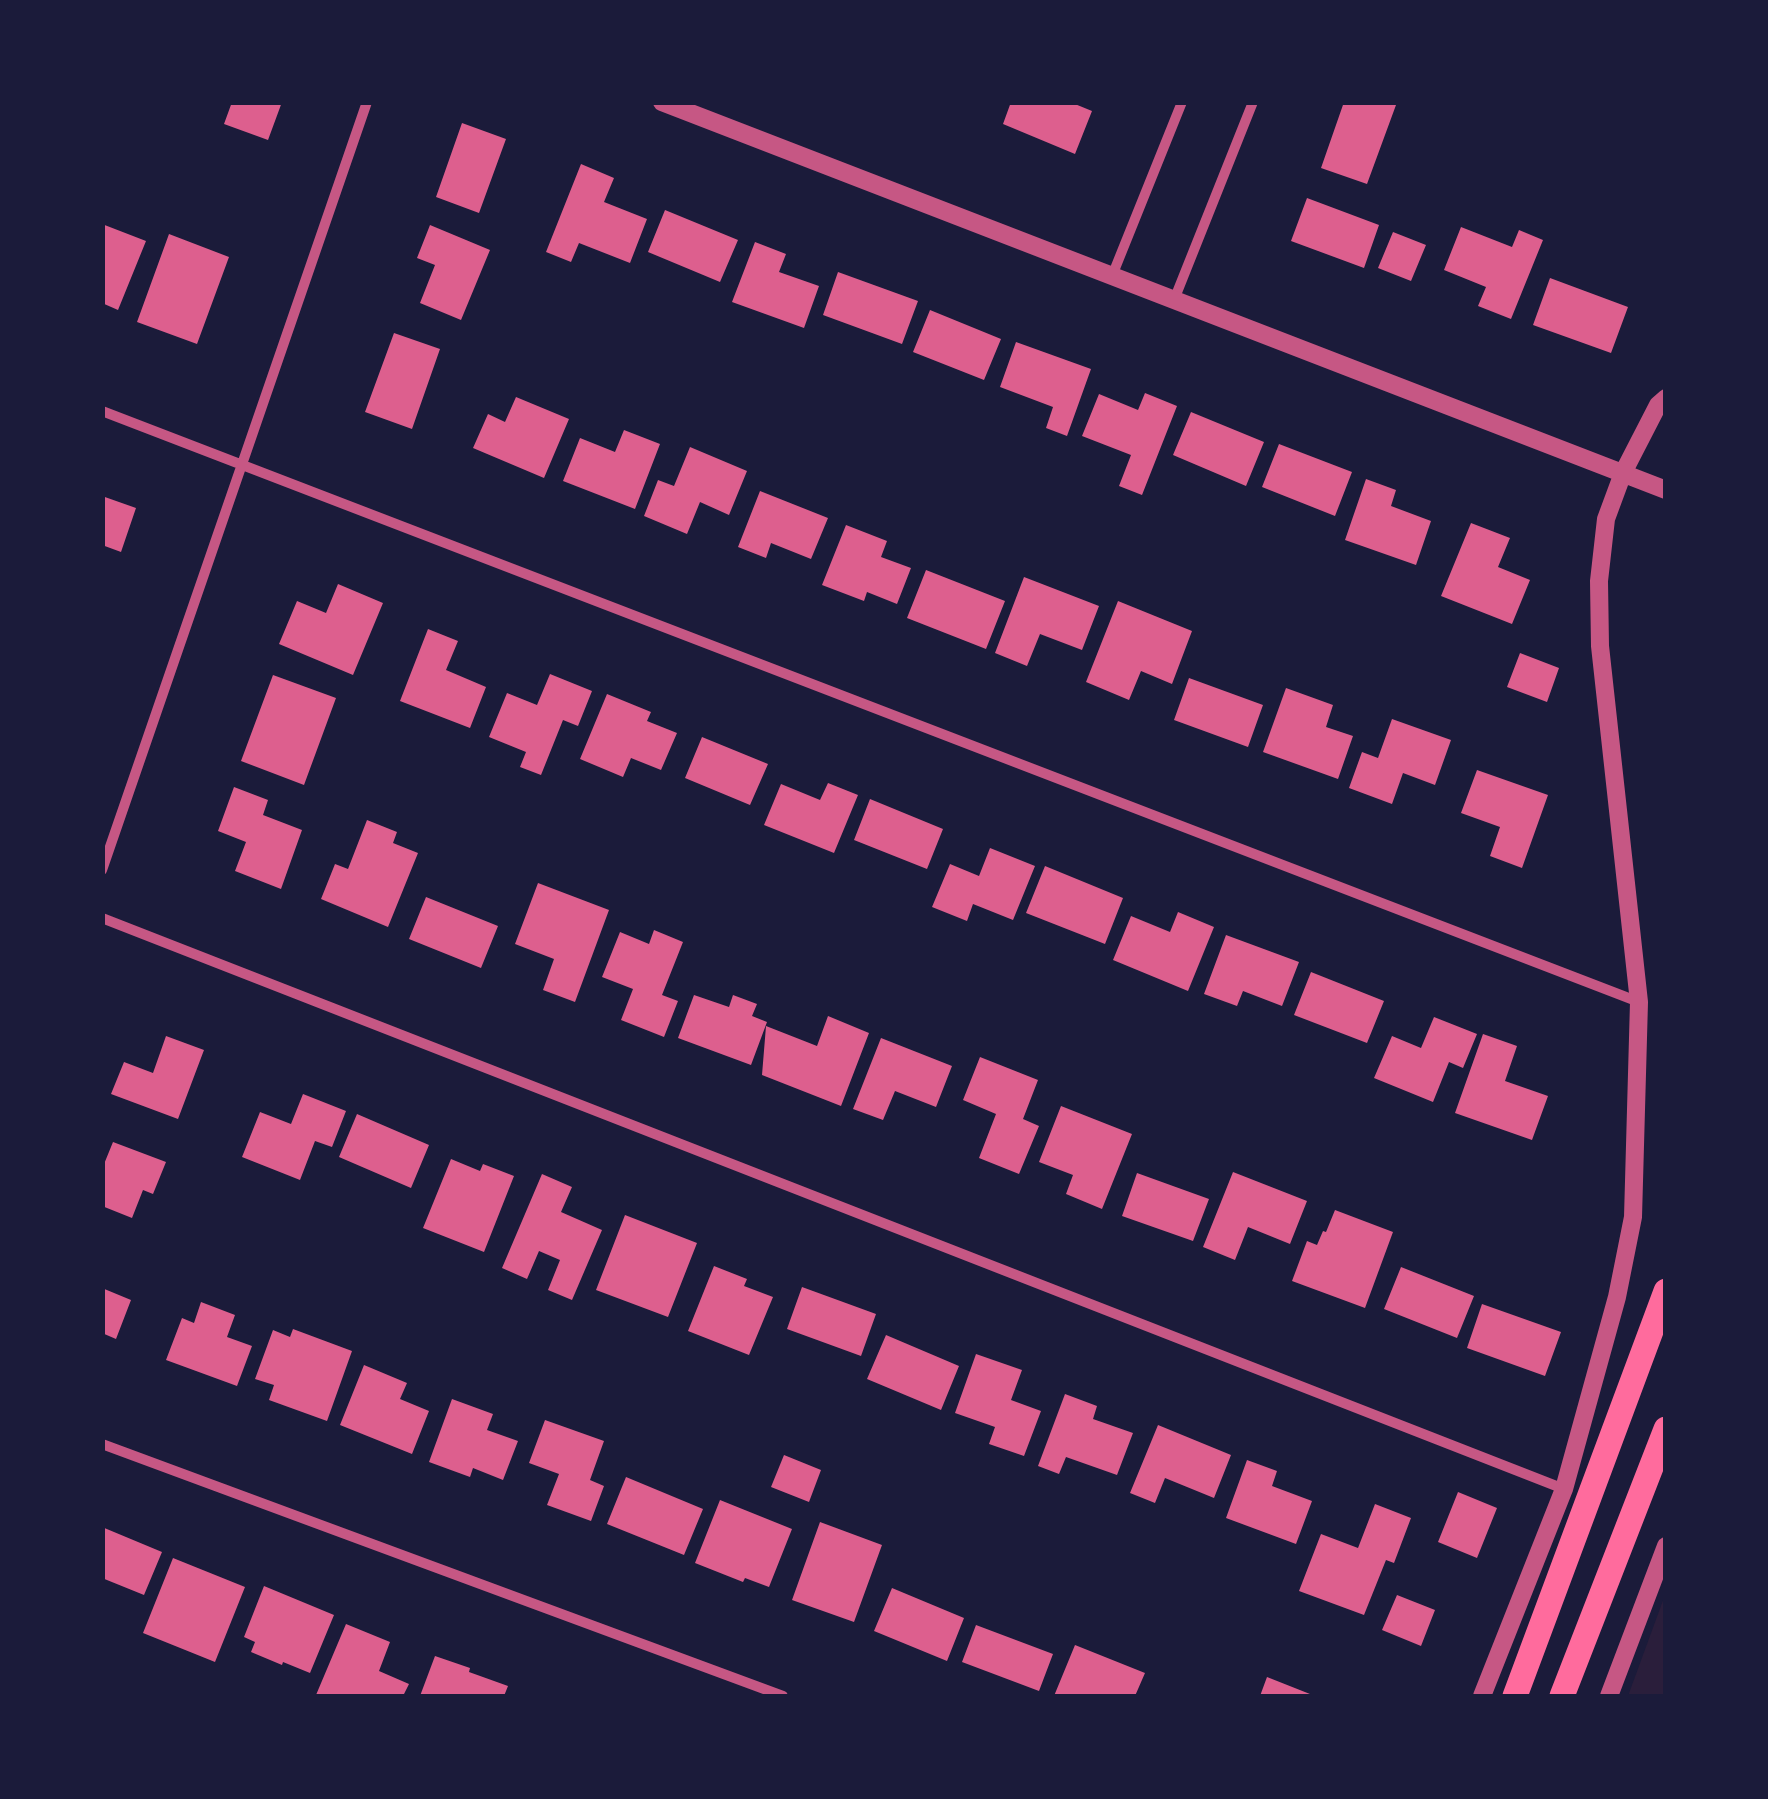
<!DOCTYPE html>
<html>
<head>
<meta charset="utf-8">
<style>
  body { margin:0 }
  #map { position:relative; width:1768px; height:1799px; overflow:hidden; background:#1b1b3a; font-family:"Asap Condensed",sans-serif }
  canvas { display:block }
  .frame { position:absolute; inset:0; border:105px solid #1b1b3a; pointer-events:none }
</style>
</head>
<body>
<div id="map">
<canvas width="1768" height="1799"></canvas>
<div class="frame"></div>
</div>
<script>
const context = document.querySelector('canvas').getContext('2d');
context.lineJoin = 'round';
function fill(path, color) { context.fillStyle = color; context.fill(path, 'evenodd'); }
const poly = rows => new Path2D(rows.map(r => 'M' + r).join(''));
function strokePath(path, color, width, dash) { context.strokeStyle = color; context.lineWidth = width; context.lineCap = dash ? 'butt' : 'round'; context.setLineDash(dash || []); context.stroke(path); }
const green = poly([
  [1665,1595,1665,1696,1628,1696]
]);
const building = poly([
  [232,102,282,102,268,140,224,124],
  [1011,102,1070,102,1092,111,1075,154,1003,124],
  [1344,102,1389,102,1396,105,1367,184,1321,168],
  [462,123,506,139,479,213,436,197],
  [581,164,614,178,604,202,647,219,630,263,579,243,571,262,546,252],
  [1307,198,1379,225,1364,268,1291,241],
  [665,210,738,240,720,282,648,252],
  [102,224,146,241,118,310,102,303],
  [430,225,490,250,461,320,420,303,435,265,417,258],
  [1461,227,1512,247,1519,230,1543,240,1511,319,1478,306,1486,287,1444,270],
  [1393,232,1426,245,1411,281,1378,268],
  [169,234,229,257,197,344,137,322],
  [755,242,786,254,779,272,819,286,804,328,732,302],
  [838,272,918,301,902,344,823,315],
  [1550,278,1628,307,1611,353,1533,325],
  [930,310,1001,339,984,380,913,352],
  [394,333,440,349,412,429,365,412],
  [1016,342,1091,369,1067,436,1046,428,1053,407,1000,387],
  [1145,393,1177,406,1142,495,1119,486,1131,455,1082,436,1099,394,1138,410],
  [516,397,569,419,544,478,473,448,488,414,505,422],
  [1191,412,1264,442,1246,486,1173,455],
  [624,430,660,444,635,509,563,481,580,438,615,452],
  [1279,444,1352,472,1335,516,1262,487],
  [690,447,747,471,729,515,700,502,687,534,644,516,658,480,674,486],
  [1366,479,1396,490,1391,506,1431,521,1416,565,1345,540],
  [760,491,828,518,811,559,771,543,766,558,738,547],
  [102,496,136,508,121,552,102,545],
  [1471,523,1510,538,1498,567,1530,580,1512,624,1441,596],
  [846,525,887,541,881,557,911,568,897,604,867,592,864,601,822,585],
  [926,570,1005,601,986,649,907,618],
  [1024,577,1099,606,1082,650,1040,634,1027,666,995,653],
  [338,584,383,603,353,675,279,644,297,601,326,613],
  [1118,601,1192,631,1172,684,1141,671,1129,700,1086,682],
  [428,629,458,641,446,670,486,687,470,728,400,701],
  [1520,653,1559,668,1547,702,1507,687],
  [550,674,592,691,578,726,563,720,541,775,520,767,526,752,489,737,507,693,537,705],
  [273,675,336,698,304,785,241,761],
  [1189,678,1263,705,1248,747,1174,720],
  [1286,688,1333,705,1326,727,1353,736,1338,779,1263,752],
  [607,694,651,712,647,721,677,733,661,770,631,758,623,777,580,759],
  [1392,719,1451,740,1435,785,1403,773,1392,804,1349,788,1362,752,1378,758],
  [702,737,768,764,750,805,685,778],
  [1477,770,1548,795,1522,868,1490,856,1500,827,1461,813],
  [828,783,858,795,834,853,764,825,781,784,820,800],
  [234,787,268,800,263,815,302,830,281,889,235,871,246,842,218,831],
  [870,799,943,829,927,869,854,840],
  [367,820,397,832,393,843,418,853,388,927,321,899,335,864,348,869],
  [990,848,1035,866,1013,920,973,904,967,921,932,907,950,864,979,876],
  [1045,866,1123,898,1105,944,1026,913],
  [538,883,609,910,575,1002,543,990,554,959,515,944],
  [426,897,498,926,481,968,409,939],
  [1178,912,1214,927,1188,991,1113,960,1131,916,1170,932],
  [654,930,683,942,662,995,678,1001,664,1037,621,1020,633,989,602,977,620,932,649,944],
  [1226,935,1299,962,1282,1006,1243,991,1237,1006,1204,994],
  [1311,972,1384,1001,1367,1043,1294,1015],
  [694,995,729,1007,733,995,757,1004,752,1016,767,1022,751,1065,678,1038],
  [828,1016,869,1033,841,1106,762,1075,766,1026,817,1046],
  [1434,1017,1477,1034,1463,1068,1449,1062,1433,1102,1374,1078,1392,1036,1421,1048],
  [1483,1034,1517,1046,1505,1081,1548,1096,1532,1140,1455,1113],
  [166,1036,204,1050,178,1119,111,1094,124,1062,153,1073],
  [881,1038,952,1066,936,1107,895,1091,883,1120,853,1109],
  [980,1057,1038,1080,1023,1119,1039,1126,1019,1174,979,1158,996,1114,963,1100],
  [303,1094,346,1111,332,1147,315,1141,300,1180,242,1157,260,1112,291,1124],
  [1061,1106,1132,1134,1102,1209,1066,1194,1073,1175,1039,1162],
  [357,1114,429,1145,411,1188,339,1157],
  [113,1142,166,1162,153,1194,143,1190,132,1218,102,1206,102,1169],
  [451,1159,480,1171,483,1164,514,1176,484,1252,423,1228],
  [1233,1172,1307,1201,1290,1244,1248,1227,1235,1260,1203,1247],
  [1137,1173,1209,1199,1193,1241,1122,1216],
  [542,1174,572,1187,561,1212,602,1230,572,1300,548,1290,560,1260,539,1251,527,1279,502,1268],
  [1335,1210,1393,1232,1365,1308,1292,1281,1307,1241,1317,1245,1323,1231,1326,1232],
  [625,1215,697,1243,668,1317,596,1290],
  [714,1266,747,1279,744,1286,773,1297,749,1355,688,1331],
  [1401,1267,1474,1296,1457,1338,1384,1309],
  [802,1287,876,1314,861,1356,787,1329],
  [102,1288,131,1300,116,1339,102,1333],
  [201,1302,235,1315,227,1337,252,1346,237,1386,166,1360,182,1318,194,1323],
  [1482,1304,1561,1332,1545,1376,1467,1348],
  [293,1329,352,1351,327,1421,269,1400,274,1385,255,1379,273,1330,290,1337],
  [886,1335,959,1366,941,1410,867,1379],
  [976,1354,1022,1370,1011,1400,1041,1411,1024,1456,989,1444,995,1427,955,1413],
  [364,1365,407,1383,400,1399,429,1411,412,1454,340,1425],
  [1065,1394,1097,1406,1093,1419,1133,1433,1117,1475,1066,1457,1059,1474,1038,1466],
  [452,1399,493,1414,487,1430,518,1441,503,1480,473,1468,470,1477,429,1462],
  [545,1420,604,1441,590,1480,604,1486,591,1521,547,1505,559,1474,529,1463],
  [1158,1425,1231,1455,1214,1498,1165,1478,1155,1503,1130,1493],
  [784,1455,821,1470,809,1502,771,1487],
  [1247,1460,1277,1471,1272,1486,1312,1501,1296,1544,1226,1518],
  [626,1477,703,1509,684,1555,607,1524],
  [1458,1492,1497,1508,1477,1558,1438,1542],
  [720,1500,792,1529,769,1587,745,1578,743,1582,695,1563],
  [1375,1504,1411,1518,1394,1563,1386,1560,1364,1615,1299,1591,1321,1534,1358,1548],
  [820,1522,882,1545,854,1622,792,1600],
  [102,1527,162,1552,144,1595,102,1578],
  [173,1558,245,1587,215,1662,143,1633],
  [264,1586,334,1615,310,1673,283,1662,282,1665,251,1652,255,1642,244,1637],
  [892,1588,964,1618,947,1661,874,1631],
  [1397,1595,1435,1610,1421,1646,1382,1630],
  [346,1624,390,1642,379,1671,409,1684,403,1696,316,1695],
  [976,1625,1053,1654,1039,1691,962,1662],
  [1075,1645,1145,1673,1135,1696,1097,1696,1090,1694,1089,1696,1054,1696],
  [435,1656,470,1668,469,1672,508,1686,504,1696,420,1696],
  [1267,1677,1315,1696,1260,1696]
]);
const minor = poly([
  [1112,276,1182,102],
  [1174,300,1253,102],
  [102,411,1639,1002],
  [102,870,367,102],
  [102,918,1564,1489],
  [102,1444,783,1696]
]);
const tertiary = poly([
  [662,102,1666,490],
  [1482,1696,1564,1489,1617,1297,1633,1217,1639,1002,1600,646,1599,581,1606,519,1623,473,1658,405,1666,398],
  [1609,1696,1666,1546]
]);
const trunk = poly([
  [1515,1696,1666,1291],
  [1562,1696,1666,1429]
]);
fill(green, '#2a1e3b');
fill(building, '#dd5f8e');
strokePath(minor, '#c65784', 10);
strokePath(tertiary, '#c65784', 18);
strokePath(trunk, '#ff6b9d', 25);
</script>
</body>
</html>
